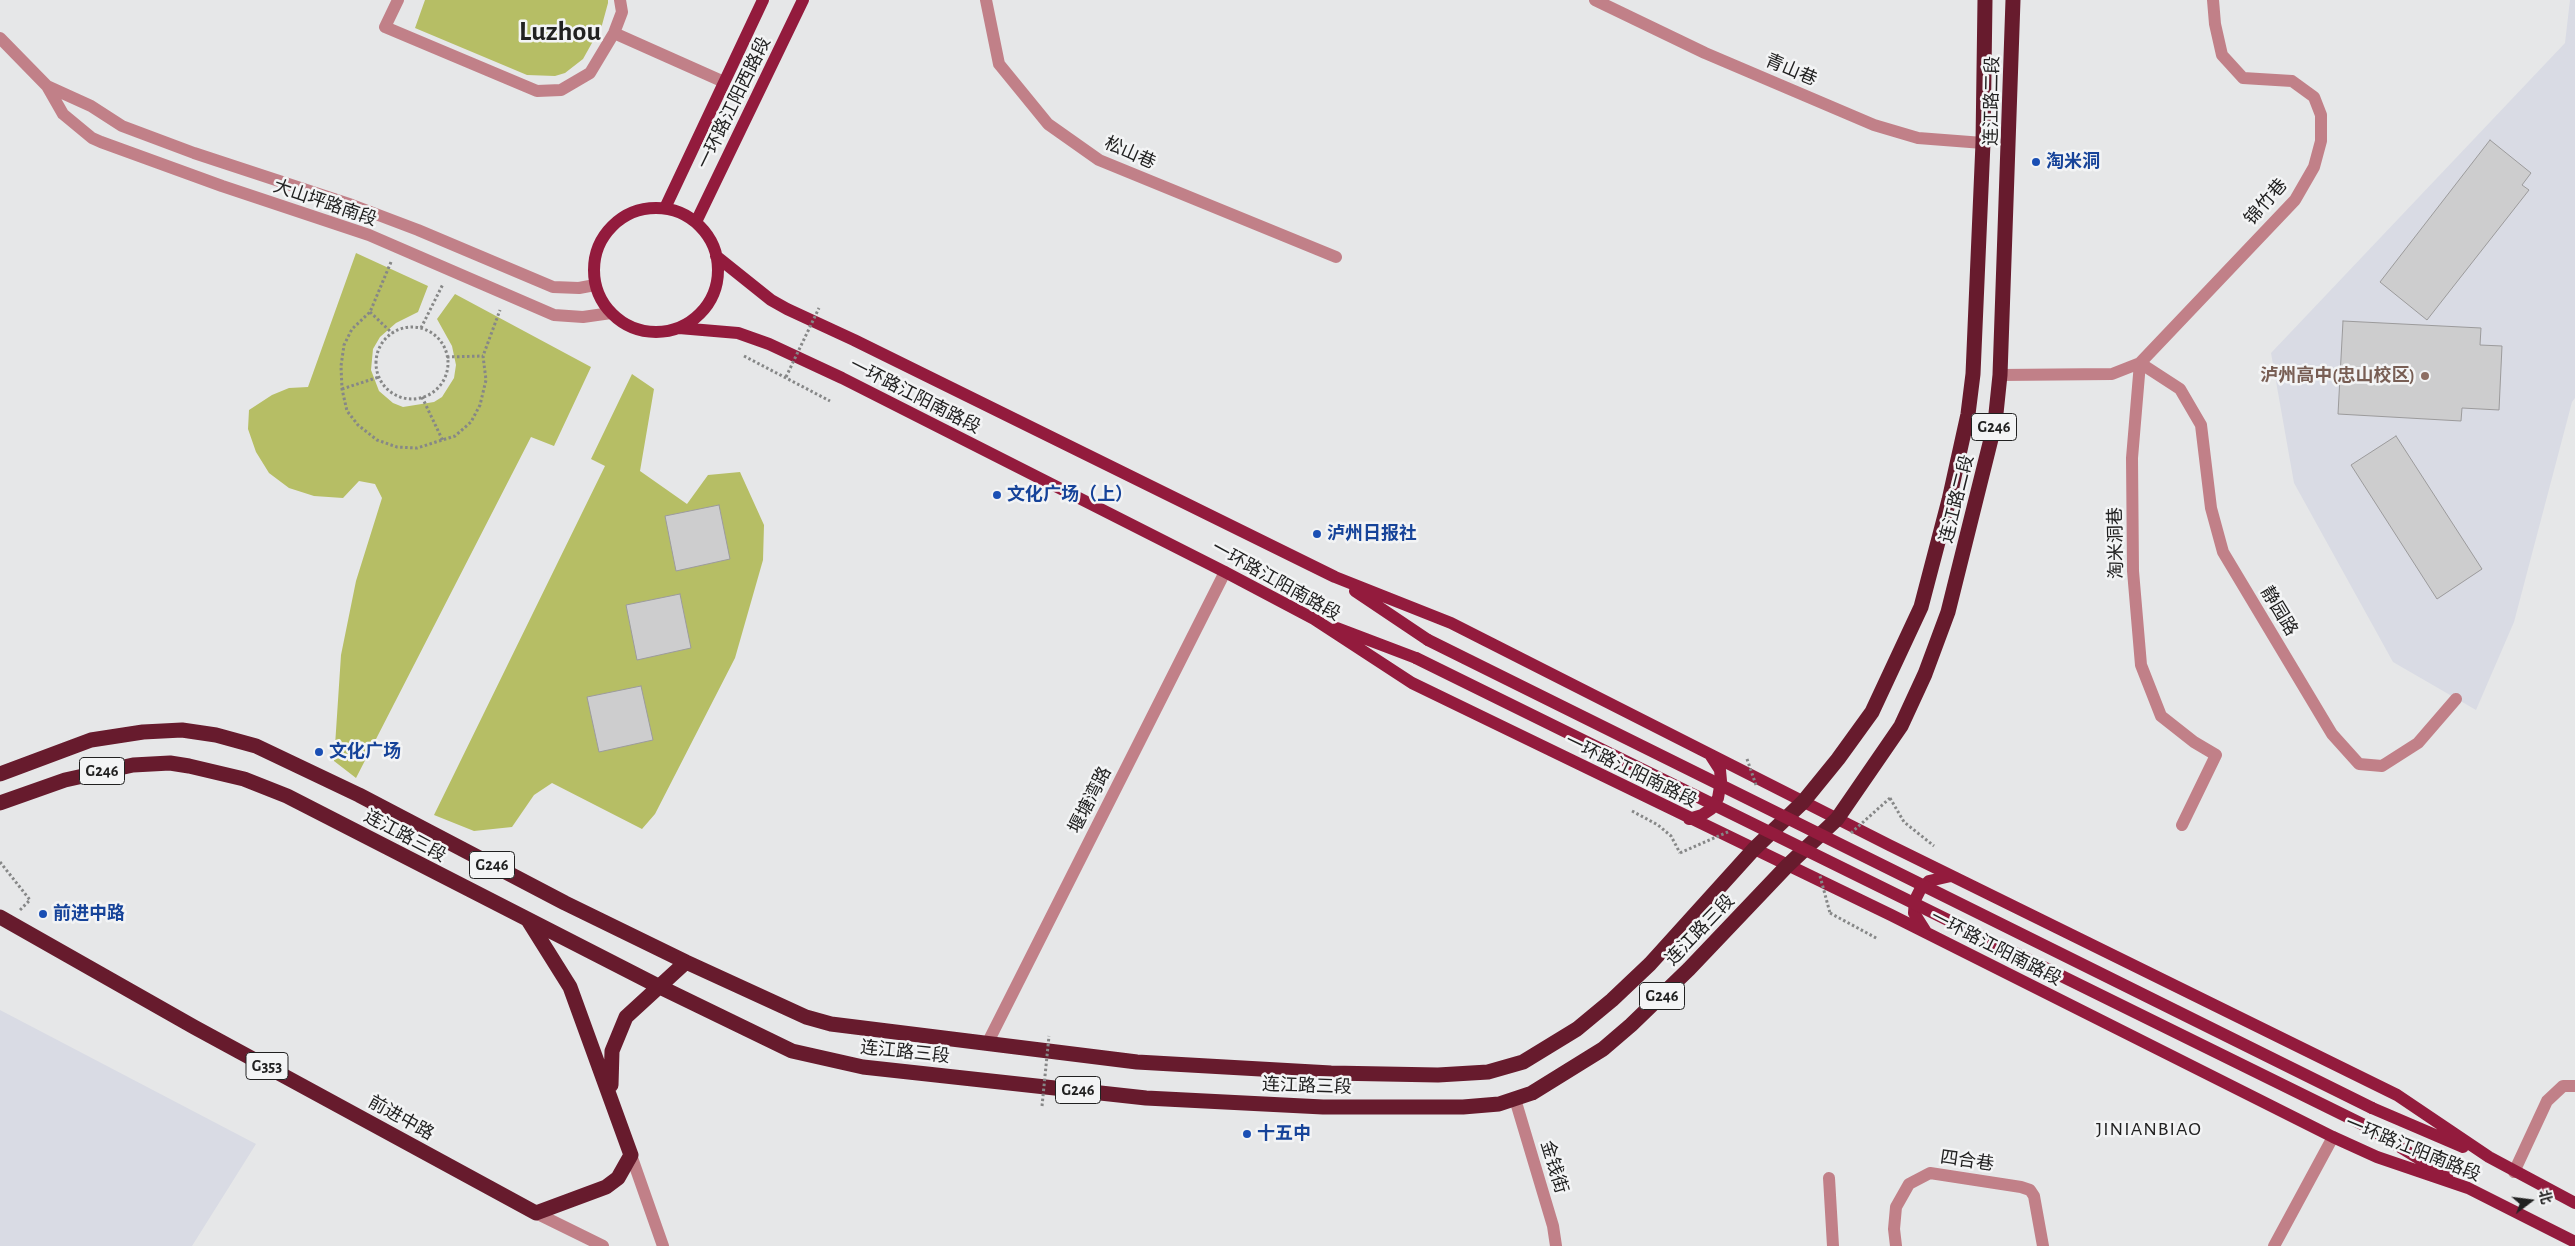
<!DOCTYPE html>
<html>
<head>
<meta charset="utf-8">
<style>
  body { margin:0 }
  #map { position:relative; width:2575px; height:1246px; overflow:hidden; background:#e6e7e8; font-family:"Alegreya Sans","Noto Sans SC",sans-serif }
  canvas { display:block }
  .north { position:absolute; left:2505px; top:1176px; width:50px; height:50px; -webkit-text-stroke:4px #f3f4f5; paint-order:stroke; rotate:75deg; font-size:14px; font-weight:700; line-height:20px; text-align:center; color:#212121 }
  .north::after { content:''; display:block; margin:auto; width:18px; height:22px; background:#212121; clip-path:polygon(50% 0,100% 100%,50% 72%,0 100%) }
</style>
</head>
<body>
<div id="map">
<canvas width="2575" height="1246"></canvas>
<div class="north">北</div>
</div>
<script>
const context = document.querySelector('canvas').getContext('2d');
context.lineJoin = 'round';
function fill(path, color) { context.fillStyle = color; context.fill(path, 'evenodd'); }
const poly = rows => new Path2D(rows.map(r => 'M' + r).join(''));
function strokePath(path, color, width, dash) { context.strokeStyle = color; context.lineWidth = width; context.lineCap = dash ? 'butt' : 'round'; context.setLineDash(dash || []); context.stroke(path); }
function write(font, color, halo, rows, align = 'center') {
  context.font = font + ' "Alegreya Sans","Noto Sans SC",sans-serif'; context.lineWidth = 5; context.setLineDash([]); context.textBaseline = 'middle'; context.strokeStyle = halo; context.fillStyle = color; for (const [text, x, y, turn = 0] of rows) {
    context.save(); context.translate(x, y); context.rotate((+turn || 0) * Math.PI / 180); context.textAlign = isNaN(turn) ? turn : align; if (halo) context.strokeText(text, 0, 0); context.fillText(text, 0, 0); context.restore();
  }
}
const built = poly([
  [2570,0,2575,0,2575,398,2572,402,2514,622,2476,710,2393,662,2294,483,2271,353,2565,43],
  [0,1010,256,1144,192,1246,0,1246]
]);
const green = poly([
  [425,0,608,0,608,3,602,25,583,59,565,73,555,76,527,75,415,28],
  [356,253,428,286,418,312,396,323,380,337,373,349,371,370,379,391,393,403,403,407,434,402,442,397,454,378,456,365,452,346,437,319,455,294,591,367,554,446,531,437,356,778,334,761,341,655,356,581,382,498,375,484,359,481,343,498,314,496,289,488,269,473,256,452,248,429,249,410,272,395,289,388,308,387],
  [632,374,654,389,640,471,687,504,708,475,740,472,764,525,763,560,735,658,655,814,642,829,552,783,534,795,512,827,474,831,434,815,605,466,591,459]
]);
const building = poly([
  [2490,140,2531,173,2522,185,2529,190,2427,320,2380,282,2490,140],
  [2343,321,2481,328,2480,345,2502,346,2499,410,2462,408,2461,421,2338,414,2343,321],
  [2396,436,2482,569,2437,599,2351,465,2396,436],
  [719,505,730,559,676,571,665,516,719,505],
  [680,594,691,648,637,660,626,605,680,594],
  [641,686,653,740,599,752,587,697,641,686]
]);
const path = poly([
  [391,262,370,312,352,329,344,345,341,366,342,389,347,411,358,425,377,440,397,447,417,448,455,436,471,422,480,405,486,380,483,356,500,310],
  [370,312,392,333],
  '376 363a36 36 0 1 1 72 0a36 36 0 1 1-72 0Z',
  [421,328,443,284],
  [744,356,830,401],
  [447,357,483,356],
  [342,389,379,377],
  [422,397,443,441],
  [1890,798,1904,822,1934,846],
  [1632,811,1658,825,1671,836,1680,853],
  [0,862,30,900,20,910],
  [1830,913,1878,939]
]);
const minor = poly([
  [398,0,385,27,537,91,561,90,590,73,614,33,622,12,620,0],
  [986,0,999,64,1048,124,1099,160,1336,257],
  [1595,0,1705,53,1874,125,1918,138,1983,143],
  [2213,0,2215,24,2222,55,2243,78,2292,81,2314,97,2321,115,2321,141,2314,167,2295,200,2140,363,2180,389,2201,425,2211,508,2223,552,2332,734,2359,764,2382,766,2418,743,2456,699],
  [614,33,724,82],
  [0,38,47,86,63,114,92,138,101,142,222,186,369,235,554,315,583,317,611,313],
  [47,86,91,106,122,126,194,153,352,205,418,230,553,287,579,288,595,285],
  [2000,375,2112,374,2140,363,2132,458,2133,571,2141,665,2161,716,2194,742,2216,755,2182,825],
  [987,1044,1225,572],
  [1515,1099,1553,1226,1556,1246],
  [631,1155,663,1246],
  [2514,1172,2547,1101,2563,1086,2575,1086],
  [1829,1178,1833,1246],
  [536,1213,603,1246],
  [1896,1246,1894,1229,1896,1207,1909,1184,1930,1173,2021,1187,2030,1190,2034,1196,2043,1246],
  [2274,1246,2333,1137]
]);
const major = poly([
  '594 270a62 62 0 1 1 124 0a62 62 0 1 1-124 0Z',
  [665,208,763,0],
  [696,222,803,0],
  [716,256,771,300,787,309,854,340,1335,577,1451,623,1889,845,2397,1095,2489,1157,2575,1203],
  [679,328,738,333,769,344,842,378,1225,572,1314,619,1412,683,1891,915,2333,1137,2377,1157,2468,1188,2575,1242],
  [1355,591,1428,640],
  [1337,628,1416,658],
  [1689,819,1702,815,1711,809,1718,798,1721,781,1720,770,1711,756],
  [1926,932,1914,913,1915,900,1920,890,1929,881,1951,876],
  [2372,1108,2463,1147],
  [2364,1125,2447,1176]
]);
const highway = poly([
  [0,774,91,740,143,732,182,730,216,735,256,746,359,795,565,903,686,962,806,1017,831,1024,1137,1062,1331,1073,1438,1075,1488,1072,1523,1062,1577,1029,1612,1000,1650,964,1754,849,1803,802,1838,759,1872,712,1921,607,1949,500,1968,414,1973,374,1983,143,1985,0],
  [0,803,65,780,133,765,170,763,189,766,244,779,287,796,658,986,792,1051,863,1067,1146,1098,1323,1107,1463,1107,1499,1104,1532,1093,1603,1049,1631,1025,1689,969,1787,866,1837,819,1901,726,1925,674,1948,612,1995,423,2000,375,2013,0],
  [0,917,194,1027,536,1213,606,1187,618,1178,631,1155,570,987,528,920],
  [611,1085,612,1051,626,1017,686,962]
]);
const pathBridge = poly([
  [786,377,819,308],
  [1747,759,1756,785],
  [1851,833,1890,798],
  [1680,853,1730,831],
  [1820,876,1830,913],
  [1042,1106,1049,1036]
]);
const majorBridge = poly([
  [1428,640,2372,1108],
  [1416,658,2364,1125]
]);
const markers = [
  [2036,162,5,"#1a4fb4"],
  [2425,376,5,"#8d6e63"],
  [997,495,5,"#1a4fb4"],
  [1317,534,5,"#1a4fb4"],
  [319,752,5,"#1a4fb4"],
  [43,914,5,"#1a4fb4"],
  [1247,1134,5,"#1a4fb4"]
];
const shields = [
  [1994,427,45],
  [102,771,45],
  [492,865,45],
  [1662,996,45],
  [267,1066,42],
  [1078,1090,45]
];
const shieldNames = [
  ["G246",1994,427],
  ["G246",102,771],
  ["G246",492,865],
  ["G246",1662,996],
  ["G353",267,1066],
  ["G246",1078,1090]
];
const streetNames = [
  ["青山巷",1791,70,23],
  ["连江路二段",1992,101,-89],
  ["一环路江阳西路段",734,103,-64],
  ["松山巷",1130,153,24],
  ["锦竹巷",2266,202,-49],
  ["大山坪路南段",325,203,19],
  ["一环路江阳南路段",915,396,27],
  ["连江路二段",1957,499,-76],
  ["淘米洞巷",2116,543,-91],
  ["一环路江阳南路段",1276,581,29],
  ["静园路",2279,611,59],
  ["一环路江阳南路段",1631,771,26],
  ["堰塘湾路",1090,800,-63],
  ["连江路三段",405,836,28],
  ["连江路三段",1700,930,-46],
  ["一环路江阳南路段",1996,948,27],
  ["连江路三段",905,1052,6],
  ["连江路三段",1307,1086,2],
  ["前进中路",401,1118,29],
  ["一环路江阳南路段",2413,1149,22],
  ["四合巷",1967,1161,8],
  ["金钱街",1554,1167,73]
];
const transitNames = [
  ["淘米洞",2046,162],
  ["文化广场（上）",1007,495],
  ["泸州日报社",1327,534],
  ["文化广场",329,752],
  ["前进中路",53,914],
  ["十五中",1257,1134]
];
const educationNames = [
  ["泸州高中(忠山校区)",2415,376]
];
const quarterNames = [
  ["JINIANBIAO",2149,1129]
];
const townNames = [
  ["Luzhou",560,32]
];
fill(built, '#d9dbe4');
fill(green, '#b6be65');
fill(building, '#cdcdce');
strokePath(building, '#9c9b9c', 1);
strokePath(path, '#868787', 3, [2.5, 2.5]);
strokePath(minor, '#c18088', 12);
strokePath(major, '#931b3d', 12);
strokePath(highway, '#671b2d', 15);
strokePath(pathBridge, '#868787', 3, [2.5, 2.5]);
strokePath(majorBridge, '#931b3d', 12);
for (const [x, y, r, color] of markers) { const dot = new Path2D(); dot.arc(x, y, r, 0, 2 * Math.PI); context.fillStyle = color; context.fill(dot); strokePath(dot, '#f3f4f5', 2); }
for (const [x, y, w] of shields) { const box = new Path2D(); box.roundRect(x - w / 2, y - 13.5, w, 27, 4); context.fillStyle = '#f3f4f5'; context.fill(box); strokePath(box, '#212121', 1); }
write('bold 16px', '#212121', null, shieldNames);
write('18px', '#212121', '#f3f4f5', streetNames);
write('bold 18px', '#164399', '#f3f4f5', transitNames, 'left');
write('bold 18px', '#785e54', '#f3f4f5', educationNames, 'right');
context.letterSpacing = '1px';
write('20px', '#212121', '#f3f4f5', quarterNames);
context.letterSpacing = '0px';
write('bold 28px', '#212121', '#f3f4f5', townNames);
</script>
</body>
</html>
